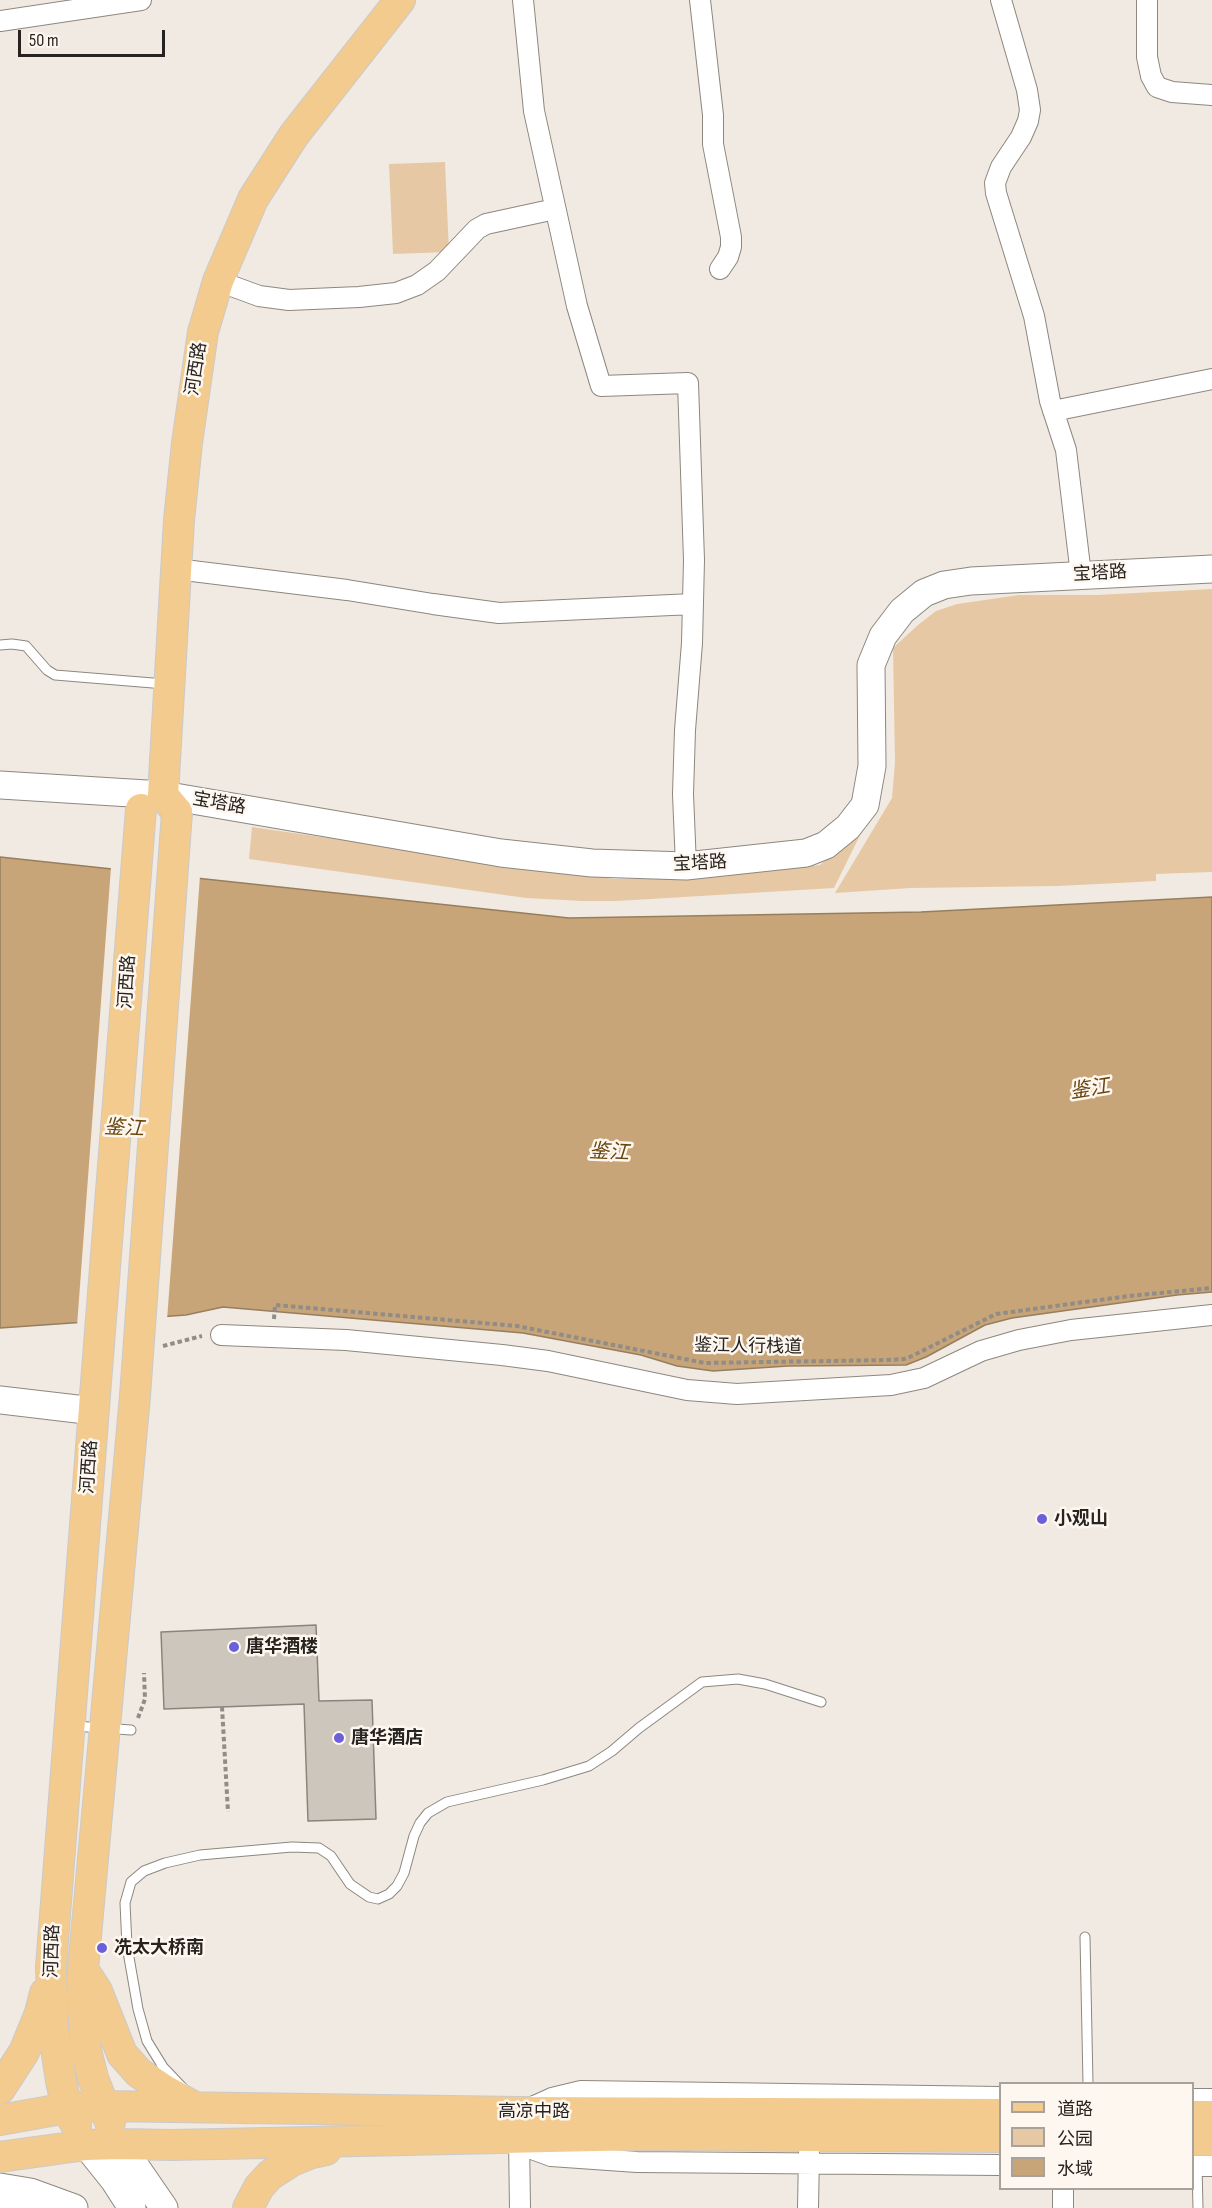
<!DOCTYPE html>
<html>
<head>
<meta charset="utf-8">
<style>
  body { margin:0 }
  #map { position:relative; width:1212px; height:2208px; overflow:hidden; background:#f1eae2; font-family:"Sofia Sans Condensed","Noto Sans SC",sans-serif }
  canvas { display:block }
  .legend { position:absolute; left:999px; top:2082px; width:195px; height:108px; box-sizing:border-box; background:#fef7ef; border:2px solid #a8a29c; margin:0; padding:8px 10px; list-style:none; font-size:18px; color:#262320 }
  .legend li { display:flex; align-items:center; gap:12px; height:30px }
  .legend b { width:30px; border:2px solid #a8a29c }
  .scale { position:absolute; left:18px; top:30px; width:147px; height:27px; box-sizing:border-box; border:3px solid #262320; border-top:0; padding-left:8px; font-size:18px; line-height:21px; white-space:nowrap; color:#262320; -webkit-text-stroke:4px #fef7ef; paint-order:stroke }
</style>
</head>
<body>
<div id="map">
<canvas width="1212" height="2208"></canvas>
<ul class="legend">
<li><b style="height:8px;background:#f3cb8f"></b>道路</li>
<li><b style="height:16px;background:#e6c9a4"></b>公园</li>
<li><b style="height:16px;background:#c8a578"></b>水域</li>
</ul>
<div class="scale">50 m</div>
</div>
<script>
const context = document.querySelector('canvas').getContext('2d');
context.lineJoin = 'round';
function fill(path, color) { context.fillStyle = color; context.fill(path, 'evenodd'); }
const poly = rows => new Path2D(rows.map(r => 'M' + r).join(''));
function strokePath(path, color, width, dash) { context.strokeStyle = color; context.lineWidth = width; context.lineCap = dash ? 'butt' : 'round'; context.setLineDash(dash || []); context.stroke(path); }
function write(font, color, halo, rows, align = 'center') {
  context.font = font + ' "Sofia Sans Condensed","Noto Sans SC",sans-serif'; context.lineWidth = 5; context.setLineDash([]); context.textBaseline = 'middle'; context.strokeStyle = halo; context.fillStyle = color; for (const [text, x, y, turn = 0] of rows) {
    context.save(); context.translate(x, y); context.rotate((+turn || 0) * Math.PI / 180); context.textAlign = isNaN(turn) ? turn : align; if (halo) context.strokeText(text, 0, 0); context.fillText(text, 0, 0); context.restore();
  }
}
const green = poly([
  [445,162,449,252,393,254,389,164],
  [1212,589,1212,872,1156,874,1156,881,1138,882,1058,886,911,888,835,893,892,798,895,762,893,648,918,625,936,611,957,604,1019,595,1097,595],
  [865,825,834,888,617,901,582,901,526,898,249,859,252,827,614,879,690,879,820,865]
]);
const water = poly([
  [0,857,569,918,921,912,1212,897,1212,1292,1177,1295,1012,1318,985,1325,926,1357,906,1365,788,1366,713,1371,677,1366,641,1355,523,1333,223,1307,186,1315,0,1328,0,857]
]);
const pier = poly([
  [111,867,200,876,167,1320,77,1326]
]);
const building = poly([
  [316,1625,319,1701,372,1700,376,1819,308,1821,304,1704,164,1709,161,1632,316,1625]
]);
const path = poly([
  [274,1319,275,1305,517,1326,705,1363,888,1360,904,1359,912,1356,996,1314,1129,1296,1212,1288],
  [163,1346,202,1336],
  [222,1707,228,1812],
  [138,1718,145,1699,144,1673]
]);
const lane = poly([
  [0,645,12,644,26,646,47,670,55,675,165,684],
  [74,1726,131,1730],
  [1085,1937,1088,2084],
  [183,2088,163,2067,147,2041,138,2009,127,1946,125,1903,131,1882,144,1871,165,1863,200,1855,292,1847,319,1848,331,1856,350,1884,369,1897,378,1899,389,1894,397,1886,404,1873,414,1836,420,1823,428,1813,447,1802,543,1780,589,1766,612,1751,639,1728,702,1682,738,1679,765,1684,821,1702],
  [1197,2166,1198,2208]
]);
const street = poly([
  [523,0,534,111,577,306,601,386,688,383,694,560,692,643,685,730,683,794,686,866],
  [700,0,713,115,713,144,731,237,731,247,728,257,720,269],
  [1001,0,1027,90,1030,110,1028,121,1021,137,1001,167,995,183,996,193,1034,316,1050,401,1066,450,1081,575],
  [1147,0,1147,57,1151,76,1157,87,1172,92,1212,95],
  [0,21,141,0],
  [218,281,259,296,289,300,359,297,396,293,417,285,437,271,477,229,486,224,555,209],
  [1053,411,1212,379],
  [176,569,347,590,433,604,499,613,693,604],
  [221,1335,346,1340,502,1355,548,1361,687,1390,737,1394,891,1385,924,1378,981,1351,1019,1340,1071,1330,1212,1315],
  [1192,2099,1212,2099],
  [532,2107,552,2098,581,2091,1000,2097],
  [519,2138,520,2208],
  [521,2139,532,2149,551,2156,637,2162,1000,2165],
  [1192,2166,1212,2166],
  [1063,2188,1063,2208],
  [0,2202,16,2202,36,2207],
  [808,2208,809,2153]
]);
const secondary = poly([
  [0,785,163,795,501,853,592,863,686,866,806,853,826,845,848,827,865,805,872,766,871,665,883,636,902,611,924,593,944,585,971,581,1212,569],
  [0,1400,94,1411],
  [120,2144,164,2208],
  [86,2145,114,2180,132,2208],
  [0,2187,30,2192,74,2208]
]);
const primary = poly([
  [177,812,163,795,179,520,187,443,203,332,218,281,253,199,294,135,400,0],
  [86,1974,97,1991,122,2054,139,2073,164,2090,193,2106],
  [0,2089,24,2052,40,2013,45,1993],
  [1192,2116,1212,2116],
  [0,2120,67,2108,103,2106,520,2112,1000,2114],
  [110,2122,93,2078,86,2050,82,1995,83,1969,135,1396],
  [76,2125,67,2108,61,2081,53,2028,51,1967,95,1395],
  [1192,2140,1212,2140],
  [0,2157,86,2145,120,2144,171,2145,643,2135,1000,2137],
  [248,2208,259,2187,270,2175,292,2161,312,2153,326,2150]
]);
const primaryBridge = poly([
  [95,1395,141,809],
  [135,1396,177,812]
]);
const markers = [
  [1042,1519,6,"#6c60da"],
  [234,1647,6,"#6c60da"],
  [339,1738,6,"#6c60da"],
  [102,1948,6,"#6c60da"]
];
const streetNames = [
  ["河西路",197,369,-81],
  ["宝塔路",1100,574,-3],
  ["宝塔路",219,804,10],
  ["宝塔路",700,864,-3],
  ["河西路",128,982,-86],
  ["鉴江人行栈道",748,1347,1],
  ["河西路",90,1467,-86],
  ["河西路",53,1951,-88],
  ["高凉中路",534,2112]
];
const poiNames = [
  ["小观山",1054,1519],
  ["唐华酒楼",246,1647],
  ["唐华酒店",351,1738],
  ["冼太大桥南",114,1948]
];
const waterNames = [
  ["鉴江",1090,1090,-9],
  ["鉴江",124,1129,3],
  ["鉴江",609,1153,3]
];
fill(green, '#e6c9a4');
fill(water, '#c8a578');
strokePath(water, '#977e5e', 1.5);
fill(pier, '#f1eae2');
fill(building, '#ccc6bd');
strokePath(building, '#8a847d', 1.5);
strokePath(lane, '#8d877f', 11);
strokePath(street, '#8d877f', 22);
strokePath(secondary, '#8d877f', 29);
strokePath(primary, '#cbcac9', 32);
strokePath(path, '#918c86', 4, [4.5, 3]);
strokePath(lane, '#fff', 9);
strokePath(street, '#fff', 20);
strokePath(secondary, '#fff', 27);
strokePath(primary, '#f3cb8f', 30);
strokePath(primaryBridge, '#cbcac9', 32, []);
strokePath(primaryBridge, '#f3cb8f', 30);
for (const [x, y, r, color] of markers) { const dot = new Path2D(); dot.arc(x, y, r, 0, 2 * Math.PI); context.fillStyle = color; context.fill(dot); strokePath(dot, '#fef7ef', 2); }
write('18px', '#262320', '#fef7ef', streetNames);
write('bold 18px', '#262320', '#fef7ef', poiNames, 'left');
write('italic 20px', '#68450e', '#fef7ef', waterNames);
</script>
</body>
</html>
